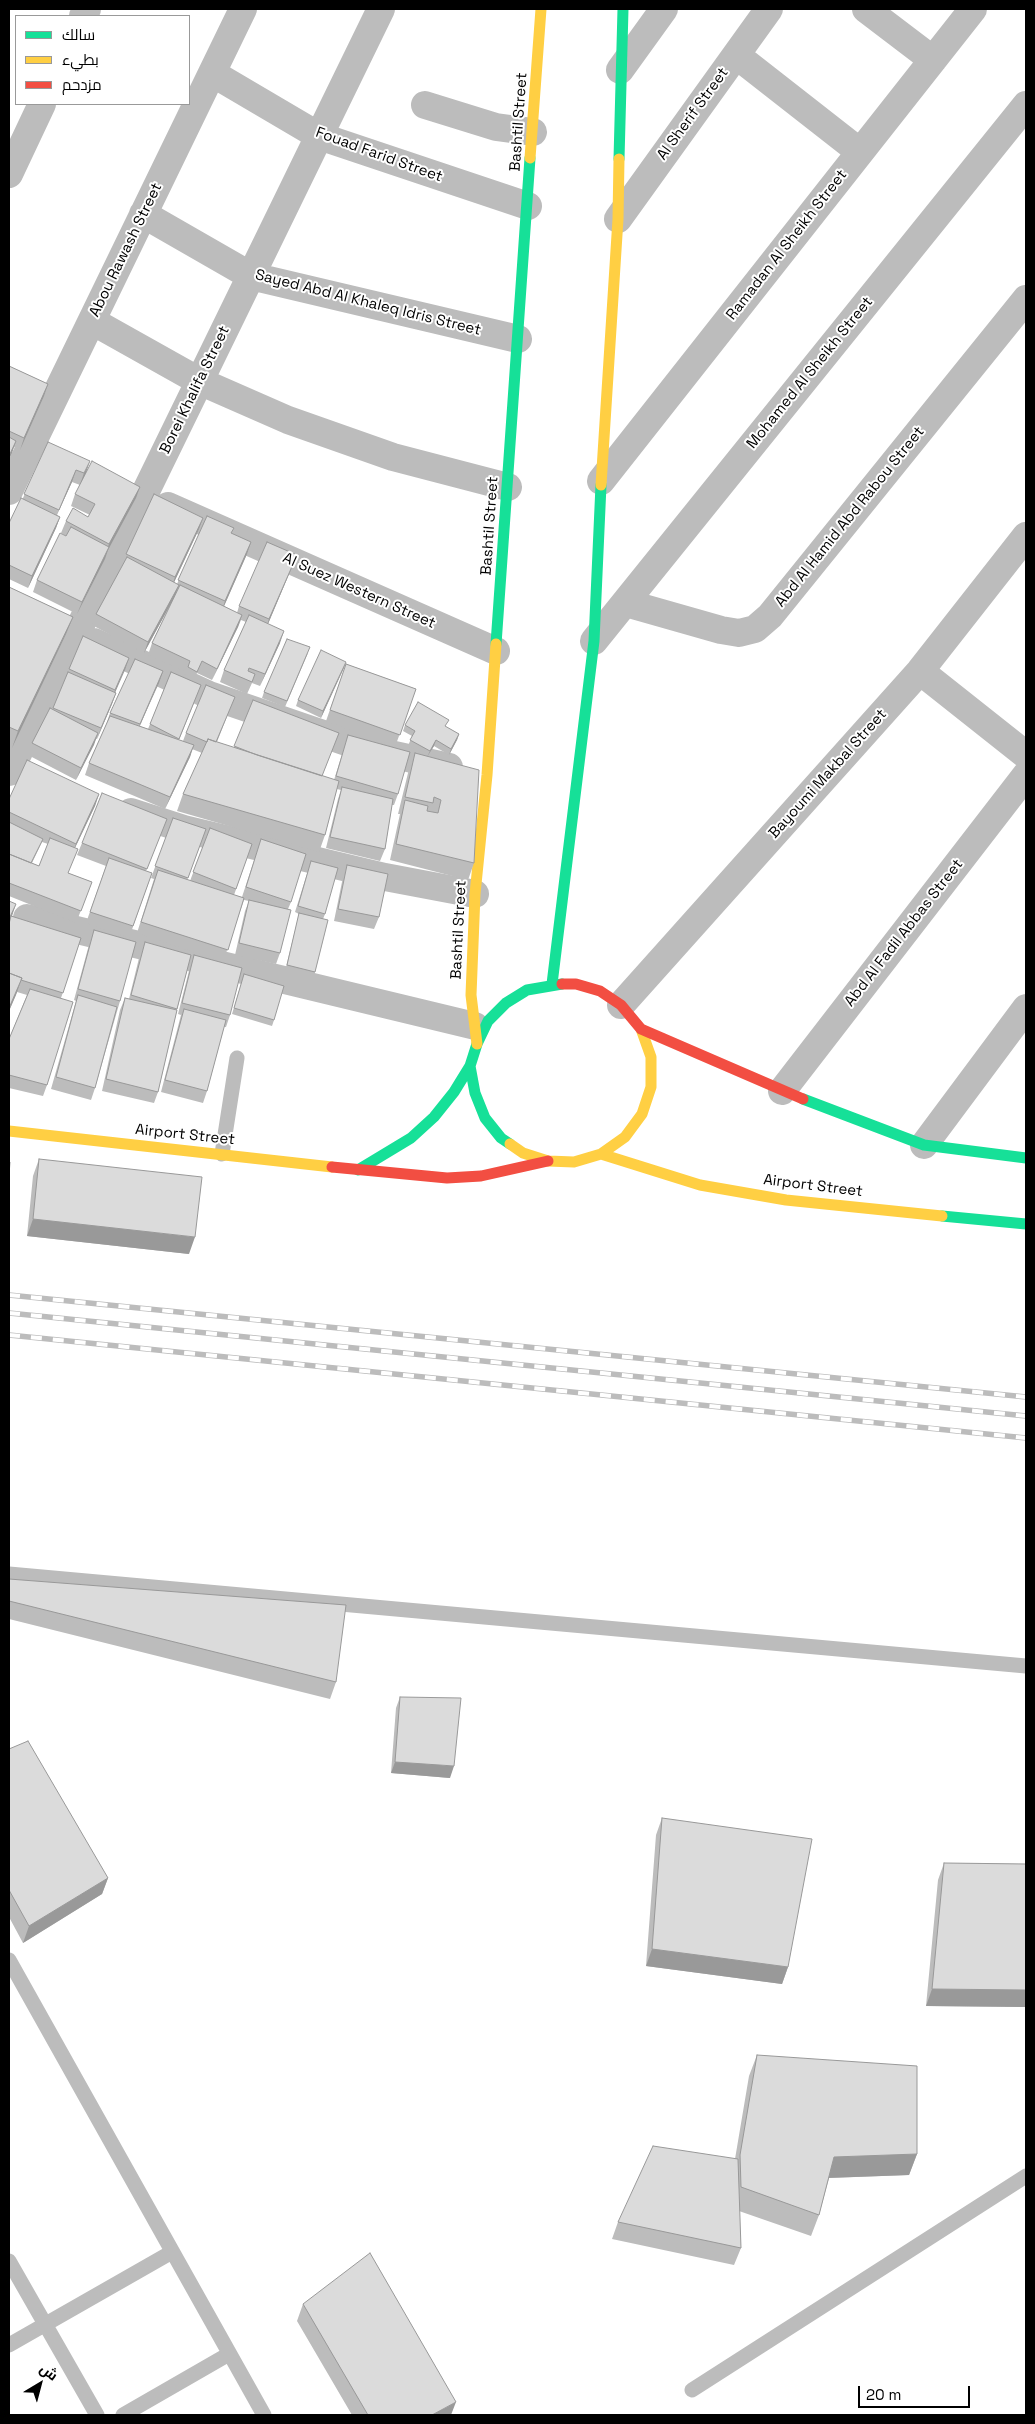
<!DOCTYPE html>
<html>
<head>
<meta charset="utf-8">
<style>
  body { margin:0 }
  #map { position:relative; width:1035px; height:2424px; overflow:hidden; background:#fff; font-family:"Space Grotesk",Cairo,sans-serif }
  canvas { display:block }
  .frame { position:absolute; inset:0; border:10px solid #000; pointer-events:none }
  .legend { position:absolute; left:15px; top:15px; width:175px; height:90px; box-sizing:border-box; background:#fff; border:1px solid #999; margin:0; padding:6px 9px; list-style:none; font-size:15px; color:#000 }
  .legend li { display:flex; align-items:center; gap:10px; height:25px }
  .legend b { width:25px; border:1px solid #999 }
  .north { position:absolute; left:15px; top:2359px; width:50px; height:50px; -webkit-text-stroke:4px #fff; paint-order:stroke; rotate:37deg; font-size:14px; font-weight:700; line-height:20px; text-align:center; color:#000 }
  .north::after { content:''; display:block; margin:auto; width:18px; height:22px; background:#000; clip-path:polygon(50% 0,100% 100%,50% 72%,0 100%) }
  .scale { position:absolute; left:858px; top:2386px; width:112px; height:22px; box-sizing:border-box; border:2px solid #000; border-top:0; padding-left:6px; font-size:15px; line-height:18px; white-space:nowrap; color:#000; -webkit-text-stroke:4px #fff; paint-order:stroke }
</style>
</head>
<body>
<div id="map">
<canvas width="1035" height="2424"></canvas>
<div class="frame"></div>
<ul class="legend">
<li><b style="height:6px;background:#16e098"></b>سالك</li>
<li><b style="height:6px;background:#ffcf43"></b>بطيء</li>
<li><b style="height:6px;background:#f24e42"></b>مزدحم</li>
</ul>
<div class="north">ش</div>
<div class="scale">20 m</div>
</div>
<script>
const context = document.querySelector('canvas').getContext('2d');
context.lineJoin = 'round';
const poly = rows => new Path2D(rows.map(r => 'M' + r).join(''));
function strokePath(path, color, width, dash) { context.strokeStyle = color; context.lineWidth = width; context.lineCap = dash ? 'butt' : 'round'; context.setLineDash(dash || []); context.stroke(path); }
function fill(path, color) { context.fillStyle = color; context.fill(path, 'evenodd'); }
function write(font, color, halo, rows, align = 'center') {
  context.font = font + ' "Space Grotesk",sans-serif'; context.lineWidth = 4; context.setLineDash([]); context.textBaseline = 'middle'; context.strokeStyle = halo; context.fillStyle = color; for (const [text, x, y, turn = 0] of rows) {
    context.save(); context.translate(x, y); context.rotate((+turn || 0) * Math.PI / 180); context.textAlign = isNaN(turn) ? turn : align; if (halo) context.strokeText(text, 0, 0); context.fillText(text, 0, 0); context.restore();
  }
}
const lane = poly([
  [222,1154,237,1058],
  [9,1574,1026,1666],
  [9,1960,264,2415],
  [9,2261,97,2415],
  [9,2345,172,2252],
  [692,2390,1026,2176],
  [123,2415,229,2354]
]);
const street = poly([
  [866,9,933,60],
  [83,16,87,9],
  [736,55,860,152],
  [620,70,664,9],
  [212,73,319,136,528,206],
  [425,105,496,127,533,132],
  [9,174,42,104],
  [143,214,251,276,518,339],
  [618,219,769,9],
  [92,321,199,381,288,420,393,457,508,487],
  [601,481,973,9],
  [9,491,243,9],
  [168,506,496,651],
  [626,603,721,630,739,633,755,629,770,616,1026,299],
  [594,641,1026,105],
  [94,642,209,695,367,749,449,767],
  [920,671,1026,755],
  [9,772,381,9],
  [131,812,184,829,385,877,475,894],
  [27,918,475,1026],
  [621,1005,920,671,1026,536],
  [782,1091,1026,775],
  [924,1145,1026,1008]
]);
const fast = poly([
  [619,159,623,9],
  [496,644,530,158],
  [552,984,594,641,601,485],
  [803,1099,924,1145,1026,1158],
  [510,1144,501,1138,485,1118,475,1093,470,1066,477,1044,488,1021,506,1003,527,990,562,984],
  [358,1170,411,1138,434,1117,454,1092,470,1066],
  [942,1216,1026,1224]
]);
const slow = poly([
  [530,158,541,9],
  [601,485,618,219,619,159],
  [477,1044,471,995,475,894,487,775,496,644],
  [9,1131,332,1167],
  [510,1144,523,1153,548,1161,574,1162,601,1154,625,1137,642,1114,651,1087,651,1057,641,1029],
  [601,1154,700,1185,786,1200,942,1216]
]);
const jam = poly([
  [562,984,576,984,600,991,621,1005,641,1029,803,1099],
  [332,1167,447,1178,481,1176,548,1161]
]);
const rail = poly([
  [9,1295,1026,1397],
  [9,1313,1026,1416],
  [9,1335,1026,1438]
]);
const wall = poly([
  [9,366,48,384,44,396,20,450,14,447,9,459],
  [48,442,86,473,80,485,72,482,57,515,60,517,56,528,28,588,9,579,9,523,23,498],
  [75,494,136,498,108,550,105,559,77,614,33,592,37,580,66,536,61,533,66,521,88,517,90,515,71,506],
  [207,516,234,528,232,533,247,554,224,606,237,613,239,606,292,567,268,624,280,643,260,686,252,683,247,694,220,682,224,670,246,622,241,620,238,627,212,680,197,673,193,681,197,696,179,740,183,741,186,733,230,709,217,742,234,748,253,700,322,776,334,780,348,735,398,794,394,805,392,805,385,849,380,861,326,848,338,799,341,790,337,789,325,835,319,852,177,811,183,794,202,753,192,749,190,757,165,809,85,775,89,763,106,725,110,713,163,671,140,726,148,729,171,672,184,677,186,672,148,655,152,643,174,598,144,653,92,625,96,614,122,566,126,554,199,529,174,582,177,584],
  [9,587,73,617,66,634,12,748,9,747],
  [308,653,285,707,262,698,264,692],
  [129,658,115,692,116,693,112,704,97,739,96,739,76,780,28,755,32,743,52,710,69,669],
  [346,662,321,718,296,706,298,700],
  [346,664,416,689,395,747,326,721],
  [405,725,446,727,459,734,457,740,449,755,434,746,428,756,474,863,468,880,390,860,400,814,398,814,409,769,415,753,424,755,408,746,412,736,403,731],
  [99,794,95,806,75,848,68,873,92,882,76,923,9,896,9,799],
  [42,842,48,844,39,866,32,863],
  [173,818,206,829,187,880,190,881,210,828,252,844,234,895,242,897,261,839,291,902,288,909,280,953,276,964,235,955,245,911,249,901,244,900,223,962,137,933,154,879,151,878],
  [167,819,146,871,152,873,129,938,86,923,106,866,77,855,82,843],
  [311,861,325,914,323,919,315,972,313,978,285,971,299,914,295,912],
  [347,865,379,917,374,929,334,921,343,877],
  [12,916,81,938,61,998,47,1085,43,1096,9,1088,9,1039,27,995,17,992,9,1011,9,924],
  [94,930,120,1001,95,1088,91,1100,51,1089,76,1001,74,1000,90,941],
  [145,942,191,955,177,1010,158,1092,154,1103,102,1091,120,1010,125,998,129,999,140,954],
  [194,955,230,1015,226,1027,224,1027,207,1091,203,1103,161,1092,181,1015,178,1014,190,967],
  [244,974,274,1020,272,1026,232,1014],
  [39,1159,189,1254,27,1236,33,1176],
  [9,1579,336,1682,330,1699,9,1619],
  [400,1697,450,1778,391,1773,396,1708],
  [9,1749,108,1878,102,1894,23,1943,9,1917],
  [662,1818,788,1967,782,1984,646,1966,656,1835],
  [944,1863,1026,1864,1026,2007,926,2006,938,1880],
  [757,2055,917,2154,909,2175,829,2178,819,2215,811,2236,739,2211,741,2248,734,2265,612,2239,618,2222,735,2159,749,2076],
  [303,2304,451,2415,352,2415,297,2321]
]);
const shadedWall = poly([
  [48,384,44,396,20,450,24,438],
  [16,441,12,453,9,459,9,456],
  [90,461,86,473,80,485,84,473],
  [76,470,72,482,54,521,59,510],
  [140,487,136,498,108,550,105,559,77,614,82,602,105,555,109,544],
  [60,517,56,528,28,588,32,576],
  [203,518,199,529,171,589,175,577],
  [251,542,247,554,221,613,225,601],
  [297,555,292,567,265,631,269,619],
  [179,585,175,596,144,653,148,642],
  [242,615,238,627,212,680,217,669],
  [73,617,66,634,12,748,18,731],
  [284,631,280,643,260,686,265,674],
  [129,658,125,670,111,702,115,690],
  [346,662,344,668,321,718,323,711],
  [163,671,159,683,135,736,140,724],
  [116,693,112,704,97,739,101,728],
  [98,733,94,745,76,780,81,768],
  [459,734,457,740,449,755,451,749],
  [436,740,434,746,427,757,430,751],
  [194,745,190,757,165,809,170,797],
  [99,794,95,806,71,856,76,844],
  [16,904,12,916,9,922,9,919],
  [22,978,16,995,9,1011,9,1008],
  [33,1219,195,1237,189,1254,27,1236],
  [395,1762,454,1766,450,1778,391,1773],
  [108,1878,102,1894,23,1943,29,1926],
  [652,1949,788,1967,782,1984,646,1966],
  [932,1989,1026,1990,1026,2007,926,2006],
  [917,2154,909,2175,826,2178,834,2157],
  [456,2402,451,2415,432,2415]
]);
const building = poly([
  [9,366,48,384,24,438,9,431,9,366],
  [9,437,16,441,9,456,9,437],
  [48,442,90,461,84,473,76,470,59,510,24,494,48,442],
  [92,461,140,487,109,544,66,521,73,508,88,517,95,504,75,494,92,461],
  [154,494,203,518,175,577,126,554,154,494],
  [21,498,60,517,32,576,9,565,9,523,21,498],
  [207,516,234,528,231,533,251,542,225,601,178,580,207,516],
  [71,527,109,547,82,602,37,580,60,533,66,536,71,527],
  [267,542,297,555,269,619,239,606,267,542],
  [127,557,179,585,148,642,96,614,127,557],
  [180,585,242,615,217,669,202,661,197,672,188,667,190,661,152,643,180,585],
  [9,587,73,617,18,731,9,727,9,587],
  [249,615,284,631,265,674,249,668,248,671,255,674,252,682,224,670,249,615],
  [83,636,129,658,115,690,69,669,83,636],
  [287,639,310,647,287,701,264,692,287,639],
  [321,650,346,662,323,711,298,700,321,650],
  [135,659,163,671,140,724,110,713,135,659],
  [346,664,416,689,400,735,330,710,346,664],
  [68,672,116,693,101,728,53,708,68,672],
  [171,672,201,685,179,739,150,724,171,672],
  [206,685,235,697,216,742,208,739,207,742,186,733,206,685],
  [253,700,339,733,322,776,257,755,234,746,253,700],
  [418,702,449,720,445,726,459,734,451,749,436,740,430,751,410,740,415,731,405,725,418,702],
  [50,708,98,733,81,768,32,743,50,708],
  [110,716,194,745,170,797,89,763,110,716],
  [348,735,410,752,398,794,336,776,348,735],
  [208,739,339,781,325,835,183,794,208,739],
  [415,753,479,770,474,863,396,844,405,800,428,806,427,811,438,813,441,800,434,797,433,803,405,797,415,753],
  [27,760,99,794,76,844,9,812,9,799,27,760],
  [342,787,393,799,385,849,330,837,342,787],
  [102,793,167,819,147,869,82,843,102,793],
  [173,818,206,829,188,878,155,866,173,818],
  [9,822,43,839,31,863,9,854,9,822],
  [210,828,252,844,236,889,193,872,210,828],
  [50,838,78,849,68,873,92,882,81,911,9,883,9,854,39,866,50,838],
  [261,839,306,854,291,902,246,887,261,839],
  [109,858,152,873,133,926,90,912,109,858],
  [311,861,338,868,325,914,298,906,311,861],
  [347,865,388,874,379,917,338,909,347,865],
  [158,870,244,898,228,950,141,922,158,870],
  [249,900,291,910,280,953,239,943,249,900],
  [9,901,16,904,9,919,9,901],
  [299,913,328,920,315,972,287,965,299,913],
  [11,916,81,938,63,993,21,980,22,978,9,973,9,924,11,916],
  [94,930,136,942,120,1001,78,989,94,930],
  [145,942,191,955,177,1009,131,995,145,942],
  [194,955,242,968,230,1015,182,1003,194,955],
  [9,973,22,978,9,1008,9,973],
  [244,974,284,986,274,1020,234,1008,244,974],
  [30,989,73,1002,47,1085,9,1075,9,1039,30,989],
  [78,995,117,1007,95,1088,56,1077,78,995],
  [125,998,177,1010,158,1092,106,1079,125,998],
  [184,1009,226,1020,207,1091,165,1080,184,1009],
  [39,1159,202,1177,195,1237,33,1219,39,1159],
  [9,1162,10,1162,9,1175,9,1162],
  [9,1579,346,1605,336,1682,9,1601,9,1579],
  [400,1697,461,1698,454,1766,395,1762,400,1697],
  [28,1741,108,1878,29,1926,9,1890,9,1749,28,1741],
  [662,1818,812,1839,788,1967,652,1949,662,1818],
  [944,1863,1026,1864,1026,1990,932,1989,944,1863],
  [757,2055,917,2066,917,2154,834,2157,819,2215,741,2187,740,2155,757,2055],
  [653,2146,738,2159,741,2248,618,2222,653,2146],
  [370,2253,456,2402,432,2415,368,2415,303,2304,370,2253]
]);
const streetNames = [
  ["Al Sherif Street",693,114,-54],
  ["Bashtil Street",519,122,-86],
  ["Fouad Farid Street",379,155,20],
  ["Ramadan Al Sheikh Street",787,245,-52],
  ["Abou Rawash Street",126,250,-64],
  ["Sayed Abd Al Khaleq Idris Street",368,303,14],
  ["Mohamed Al Sheikh Street",810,373,-51],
  ["Borei Khalifa Street",195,390,-64],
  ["Abd Al Hamid Abd Rabou Street",850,517,-51],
  ["Bashtil Street",490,526,-86],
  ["Al Suez Western Street",359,591,24],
  ["Bayoumi Makbal Street",828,774,-48],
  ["Bashtil Street",459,930,-87],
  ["Abd Al Fadil Abbas Street",904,933,-52],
  ["Airport Street",185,1135,6],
  ["Airport Street",813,1186,7]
];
strokePath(lane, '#bcbcbc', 15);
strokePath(street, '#bcbcbc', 28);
strokePath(fast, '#16e098', 11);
strokePath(slow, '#ffcf43', 11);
strokePath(jam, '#f24e42', 11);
strokePath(rail, '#bcbcbc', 5.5);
strokePath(rail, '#fff', 4, [11]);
fill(wall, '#bcbcbc');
fill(shadedWall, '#999');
fill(building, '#dbdbdb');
strokePath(building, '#999', 1);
write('15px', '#000', '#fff', streetNames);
</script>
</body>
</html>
